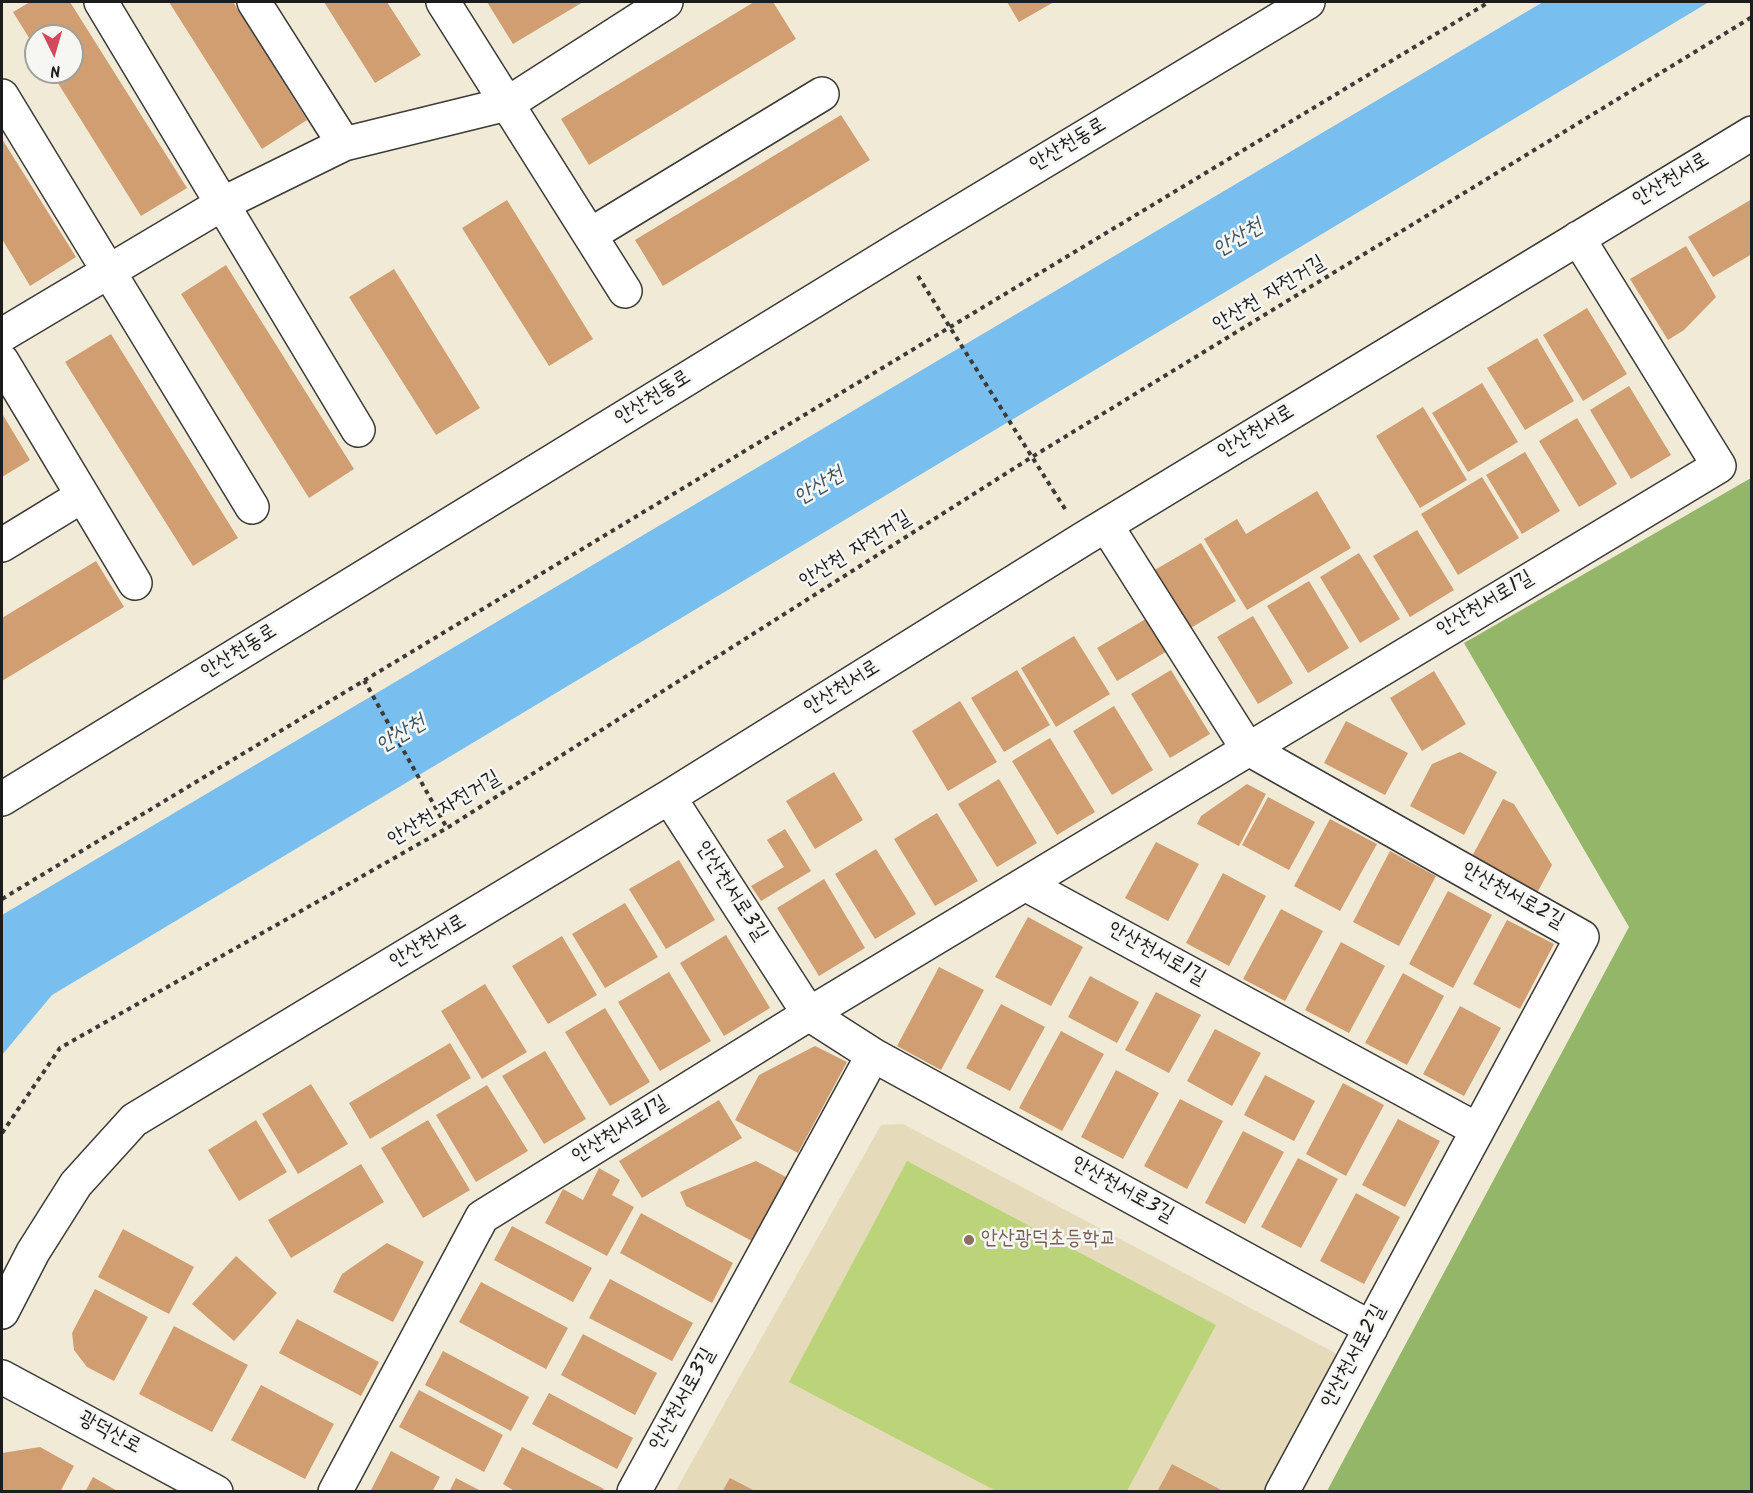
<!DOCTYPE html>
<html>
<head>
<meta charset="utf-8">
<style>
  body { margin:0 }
  #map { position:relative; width:1753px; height:1493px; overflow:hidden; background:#f0ead6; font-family:Kalam,sans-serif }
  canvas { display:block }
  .frame { position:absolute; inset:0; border:3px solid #1c1c1c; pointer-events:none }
  .north { position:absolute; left:24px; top:24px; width:60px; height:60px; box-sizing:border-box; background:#f6f6f2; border:2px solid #9f9f9c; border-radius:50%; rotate:175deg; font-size:16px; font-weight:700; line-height:24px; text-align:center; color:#1c1c1c }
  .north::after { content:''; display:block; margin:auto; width:21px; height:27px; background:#d1495b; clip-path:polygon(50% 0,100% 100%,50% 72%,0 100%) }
</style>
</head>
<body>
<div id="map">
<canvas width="1753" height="1493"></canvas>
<div class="frame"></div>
<div class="north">N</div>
</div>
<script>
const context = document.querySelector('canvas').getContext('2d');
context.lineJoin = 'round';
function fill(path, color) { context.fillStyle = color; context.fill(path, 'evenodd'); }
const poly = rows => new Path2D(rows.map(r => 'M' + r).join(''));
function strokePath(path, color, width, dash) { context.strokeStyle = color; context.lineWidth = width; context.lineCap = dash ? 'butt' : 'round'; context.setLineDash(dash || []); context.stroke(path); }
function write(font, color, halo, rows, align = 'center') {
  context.font = font + ' Kalam,"Poor Story",sans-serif'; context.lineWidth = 5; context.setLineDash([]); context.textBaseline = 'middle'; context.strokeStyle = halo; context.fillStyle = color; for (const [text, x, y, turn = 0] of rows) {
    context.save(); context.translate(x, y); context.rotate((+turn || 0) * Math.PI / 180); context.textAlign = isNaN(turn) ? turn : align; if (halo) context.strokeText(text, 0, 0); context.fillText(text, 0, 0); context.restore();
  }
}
const built = poly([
  [903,1124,1341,1356,1273,1491,675,1492,881,1125]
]);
const green = poly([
  [907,1161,1216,1325,1127,1491,996,1491,789,1382]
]);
const forest = poly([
  [1751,478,1751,1491,1327,1491,1629,927,1464,643]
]);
const water = poly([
  [1543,2,1709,2,52,995,2,1055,2,915]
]);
const building = poly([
  [30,2,70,2,187,188,141,216,51,72,72,72,72,36,36,36,36,49,13,12],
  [169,2,233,2,307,120,262,149],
  [324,2,387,2,421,55,375,83],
  [487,2,583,2,513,44],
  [754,2,773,2,796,39,589,165,561,119],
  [1007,2,1054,2,1019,22],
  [841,115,870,160,663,286,635,240],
  [2,139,76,257,30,286,2,239],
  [1752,199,1752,254,1713,277,1688,237],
  [507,200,593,339,549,366,462,228],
  [1686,246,1716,297,1684,330,1668,340,1630,279],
  [226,265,354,469,309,498,181,294],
  [394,269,480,408,436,435,349,297],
  [1587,308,1627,374,1583,401,1543,335],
  [111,334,238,538,193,566,65,362],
  [1537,338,1574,401,1525,430,1487,368],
  [1482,383,1518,442,1468,472,1432,413],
  [1629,386,1671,455,1631,479,1590,410],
  [1423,407,1467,480,1420,508,1376,436],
  [3,415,30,460,2,477,2,416],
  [1577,418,1617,484,1579,507,1539,441],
  [1525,452,1560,511,1522,534,1486,475],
  [1482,477,1519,538,1458,575,1421,514],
  [1317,491,1351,548,1247,610,1204,539,1237,519,1246,534],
  [1417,530,1454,590,1410,617,1373,556],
  [1201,543,1236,601,1189,629,1153,571],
  [1359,553,1400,619,1360,643,1320,577],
  [96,561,124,607,2,681,2,618],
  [1309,581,1349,648,1308,673,1267,606],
  [1253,616,1293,683,1258,704,1217,637],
  [1149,617,1169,650,1117,681,1097,648],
  [1074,636,1110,694,1056,727,1021,668],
  [1017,670,1050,725,1004,752,971,698],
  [1171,670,1210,734,1170,758,1131,694],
  [1434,671,1466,724,1422,751,1390,698],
  [960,701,997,762,948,791,912,731],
  [1114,706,1153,770,1112,795,1073,731],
  [1346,721,1408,753,1385,795,1324,763],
  [1050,738,1095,812,1057,835,1012,761],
  [1460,752,1497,772,1464,835,1410,806,1432,764],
  [834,772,863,820,815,849,786,801],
  [999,779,1037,843,997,867,958,804],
  [1247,784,1266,794,1239,846,1197,824,1201,816],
  [1268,797,1315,822,1289,870,1242,845],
  [1503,799,1514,804,1552,865,1536,895,1470,860],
  [937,813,978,881,935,906,894,839],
  [1330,819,1377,844,1340,911,1294,886],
  [785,829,811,871,761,901,751,886,784,867,767,840],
  [1156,842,1199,864,1168,921,1125,898],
  [876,849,916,914,875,939,835,874],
  [1390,851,1436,876,1399,946,1353,922],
  [679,860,715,920,666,949,629,889],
  [1223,873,1266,896,1229,966,1186,943],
  [824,879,865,948,819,976,777,908],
  [1448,891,1492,915,1453,988,1409,964],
  [625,903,658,957,605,988,572,934],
  [1281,909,1323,931,1285,1001,1243,979],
  [1028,917,1083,947,1051,1006,995,977],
  [1507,920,1554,944,1520,1009,1473,984],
  [726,935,770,1008,724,1036,680,963],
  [562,936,597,995,548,1024,512,966],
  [1341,942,1385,966,1349,1033,1305,1010],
  [939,967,984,990,941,1070,897,1046],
  [669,972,711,1041,660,1071,618,1002],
  [1403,973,1444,996,1407,1065,1365,1043],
  [1090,976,1139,1002,1117,1043,1068,1017],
  [485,984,527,1052,482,1079,441,1011],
  [1156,992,1201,1015,1169,1073,1125,1050],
  [1001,1004,1045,1027,1010,1091,966,1068],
  [1460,1006,1501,1028,1464,1096,1423,1074],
  [605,1008,650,1082,610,1106,565,1032],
  [1215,1029,1261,1053,1232,1106,1187,1081],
  [1061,1031,1104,1054,1062,1131,1019,1108],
  [450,1043,471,1078,370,1139,349,1103],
  [815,1046,847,1062,798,1153,735,1120,759,1075],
  [545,1051,586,1119,544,1144,502,1076],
  [1116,1070,1159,1093,1123,1159,1081,1137],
  [1265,1075,1315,1101,1294,1141,1244,1115],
  [1343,1083,1384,1105,1346,1176,1306,1154],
  [311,1084,348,1144,298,1174,262,1114],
  [487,1085,528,1151,476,1182,436,1115],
  [1180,1099,1223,1121,1187,1189,1144,1166],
  [719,1100,742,1138,642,1198,619,1161],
  [1398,1119,1440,1141,1405,1207,1362,1185],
  [256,1120,287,1172,239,1201,208,1150],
  [428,1120,470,1190,423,1218,381,1148],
  [1243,1131,1284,1152,1245,1224,1205,1203],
  [1298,1158,1338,1179,1301,1248,1261,1227],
  [756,1161,786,1177,752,1241,686,1206,680,1192],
  [361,1164,384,1202,291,1258,268,1220],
  [599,1168,620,1180,612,1195,634,1207,607,1256,545,1223,563,1189,583,1200],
  [1356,1193,1400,1217,1364,1284,1320,1261],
  [641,1213,733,1263,712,1303,620,1253],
  [512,1226,592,1268,573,1302,494,1260],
  [123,1229,194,1267,169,1314,98,1277],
  [387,1243,424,1262,393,1322,333,1292,342,1274],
  [236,1256,277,1293,234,1341,192,1304],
  [610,1279,693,1323,672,1361,589,1318],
  [481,1282,568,1328,546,1369,459,1322],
  [95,1289,148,1317,114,1381,87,1367,74,1350,72,1333],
  [297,1319,379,1362,361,1396,279,1353],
  [174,1326,248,1365,212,1432,139,1394],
  [583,1334,657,1373,635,1415,561,1375],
  [443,1351,529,1397,511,1431,425,1385],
  [261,1385,334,1424,305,1479,231,1440],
  [419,1390,503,1435,484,1472,399,1427],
  [549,1393,633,1438,617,1469,532,1424],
  [40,1447,74,1466,60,1492,7,1492,2,1489,2,1453],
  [522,1447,604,1489,602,1492,516,1492,503,1484],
  [391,1451,440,1477,432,1492,370,1492],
  [1172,1464,1225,1492,1157,1492],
  [93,1477,119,1492,85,1492],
  [456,1478,483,1492,449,1492],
  [730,1478,757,1492,722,1492]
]);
const path = poly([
  [918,276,956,337],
  [1053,490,1067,512],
  [364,680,447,828],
  [2,899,1489,2],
  [2,1133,60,1048,447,828,1032,457,1752,17]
]);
const minor = poly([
  [101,2,358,430],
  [254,2,344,144],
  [443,2,625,291],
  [2,96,252,507],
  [590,235,822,94],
  [2,335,222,204,344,144,507,104,666,2],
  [2,361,135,583],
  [1106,525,1247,748,1582,937,1282,1492],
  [2,545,82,496],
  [669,797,809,1014,873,1055,1371,1328],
  [2,799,900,248,1308,2],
  [1025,884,1476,1129],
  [2,1312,33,1252,76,1184,134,1120,669,797,1083,539,1752,133],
  [2,1377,216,1492],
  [335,1492,482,1217,809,1014,1719,466,1578,238],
  [634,1492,873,1055]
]);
const pathBridge = poly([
  [956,337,1053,490]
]);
const markers = [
  [969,1240,6,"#8d6e63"]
];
const streetNames = [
  ["안산천동로",1069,146,-31],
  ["안산천서로",1672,181,-31],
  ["안산천 자전거길",1270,295,-31],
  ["안산천동로",654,399,-32],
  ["안산천서로",1257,433,-31],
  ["안산천 자전거길",856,551,-32],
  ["안산천서로1길",1486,605,-31],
  ["안산천동로",240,653,-32],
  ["안산천서로",843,689,-32],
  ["안산천 자전거길",445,810,-31],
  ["안산천서로3길",730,892,57],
  ["안산천서로2길",1512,897,29],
  ["안산천서로",429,943,-31],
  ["안산천서로1길",1156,955,29],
  ["안산천서로1길",621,1131,-32],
  ["안산천서로3길",1122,1191,29],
  ["안산천서로2길",1355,1357,-62],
  ["안산천서로3길",684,1400,-61],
  ["광덕산로",109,1434,28]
];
const educationNames = [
  ["안산광덕초등학교",981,1240]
];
const waterNames = [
  ["안산천",1239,240,-31],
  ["안산천",820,488,-31],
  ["안산천",402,736,-31]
];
fill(built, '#e5dbba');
fill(green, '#bbd479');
fill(forest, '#94b669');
fill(water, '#78bff0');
fill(building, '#d09e70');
strokePath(minor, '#3c3b38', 36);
strokePath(path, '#3c3b38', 4, [4.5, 4.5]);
strokePath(minor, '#fff', 33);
strokePath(pathBridge, '#3c3b38', 4, [4.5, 4.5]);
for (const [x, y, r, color] of markers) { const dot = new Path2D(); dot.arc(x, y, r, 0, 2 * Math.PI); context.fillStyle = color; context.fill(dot); strokePath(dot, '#f6f6f2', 2); }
write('21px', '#1c1c1c', '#f6f6f2', streetNames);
write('21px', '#785e54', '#f6f6f2', educationNames, 'left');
write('italic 22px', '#3c5566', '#f6f6f2', waterNames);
</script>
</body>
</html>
